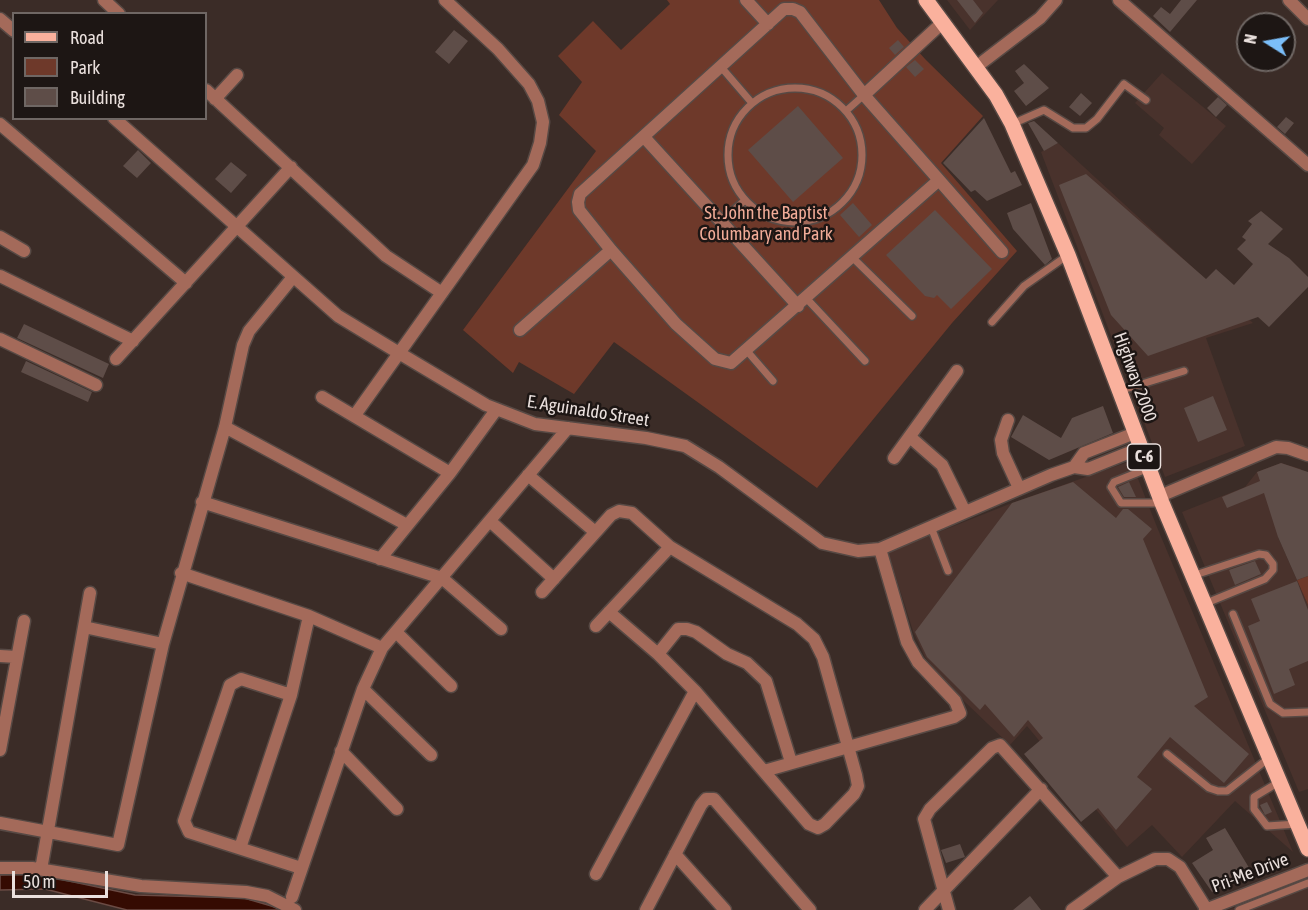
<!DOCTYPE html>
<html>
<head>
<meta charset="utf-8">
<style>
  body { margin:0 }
  #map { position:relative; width:1308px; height:910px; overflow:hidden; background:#3b2c27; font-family:"Asap Condensed",sans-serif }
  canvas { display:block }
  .legend { position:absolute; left:12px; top:12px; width:195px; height:108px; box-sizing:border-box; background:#1d1614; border:2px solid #6f6764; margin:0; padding:8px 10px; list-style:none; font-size:18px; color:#eae0dd }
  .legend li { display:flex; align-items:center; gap:12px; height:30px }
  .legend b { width:30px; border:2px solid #6f6764 }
  .north { position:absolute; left:1236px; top:12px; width:60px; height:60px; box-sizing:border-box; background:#1d1614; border:2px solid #6f6764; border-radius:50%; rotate:281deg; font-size:16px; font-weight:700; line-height:24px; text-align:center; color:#eae0dd }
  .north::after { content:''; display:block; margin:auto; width:21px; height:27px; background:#7bbef9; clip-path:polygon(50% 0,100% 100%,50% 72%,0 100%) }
  .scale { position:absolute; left:12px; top:871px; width:96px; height:27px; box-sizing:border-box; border:3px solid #eae0dd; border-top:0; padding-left:8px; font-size:18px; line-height:21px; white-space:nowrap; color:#eae0dd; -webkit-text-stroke:4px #1d1614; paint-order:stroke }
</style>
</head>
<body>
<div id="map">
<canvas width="1308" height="910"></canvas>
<ul class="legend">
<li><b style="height:8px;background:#fab19d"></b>Road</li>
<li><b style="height:16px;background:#6e392a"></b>Park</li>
<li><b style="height:16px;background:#5e4d48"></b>Building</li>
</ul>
<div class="north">N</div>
<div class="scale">50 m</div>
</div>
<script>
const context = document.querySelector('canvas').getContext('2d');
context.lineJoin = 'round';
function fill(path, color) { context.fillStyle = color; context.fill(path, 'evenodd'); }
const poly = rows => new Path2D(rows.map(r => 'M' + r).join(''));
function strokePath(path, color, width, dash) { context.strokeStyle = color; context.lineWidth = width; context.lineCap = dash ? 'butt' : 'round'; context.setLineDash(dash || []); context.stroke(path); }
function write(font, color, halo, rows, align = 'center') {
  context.font = font + ' "Asap Condensed",sans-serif'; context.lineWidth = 5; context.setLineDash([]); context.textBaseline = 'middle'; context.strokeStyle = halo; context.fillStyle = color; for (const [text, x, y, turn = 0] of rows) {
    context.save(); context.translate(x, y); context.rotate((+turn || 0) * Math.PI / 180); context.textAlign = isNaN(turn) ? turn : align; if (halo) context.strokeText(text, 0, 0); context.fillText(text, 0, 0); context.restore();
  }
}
const built = poly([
  [947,0,998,0,970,30],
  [1162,73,1226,126,1192,164,1159,135,1164,128,1135,103],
  [1058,143,1253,323,1206,338,1245,446,1165,477,1041,152],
  [1131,461,1157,527,1293,852,1235,801,1182,857,1152,825,1127,847,1027,726,1010,745,945,683,925,657,913,631,888,552,1012,503],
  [1281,463,1301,469,1278,537,1308,605,1308,789,1299,792,1182,512,1245,487,1257,472],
  [1304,879,1308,888,1308,910,1229,910]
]);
const green = poly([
  [667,0,879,0,897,28,926,60,983,116,941,163,1017,251,952,323,817,488,614,342,574,394,519,362,513,373,463,330,596,151,559,115,582,82,558,56,593,21,621,50,670,4],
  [1308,576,1308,605,1297,580]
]);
const water = poly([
  [36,874,135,895,244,898,285,910,127,910,45,889,0,890,0,875,36,874]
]);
const building = poly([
  [957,0,973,0,983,13,975,23],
  [1181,0,1197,0,1170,32,1153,16,1161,7,1170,14],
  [454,30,468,41,449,64,435,52],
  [898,40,904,47,895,55,889,48],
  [915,60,924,69,915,77,906,67],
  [1024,64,1049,88,1026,106,1014,91,1024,83,1015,71],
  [1081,93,1092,103,1080,116,1069,107],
  [1218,97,1227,105,1216,117,1207,108],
  [798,106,843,158,793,202,748,150],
  [1286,117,1294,123,1285,134,1277,127],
  [984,118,1011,173,1015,171,1022,185,987,201,975,190,971,192,943,163],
  [1034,121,1058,143,1044,151,1028,123],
  [138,150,151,163,137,178,123,166],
  [231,162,247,175,231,193,215,179],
  [1086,174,1206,279,1216,269,1234,285,1253,264,1237,249,1246,240,1242,237,1252,224,1248,221,1261,211,1283,229,1268,244,1289,258,1308,277,1308,287,1269,327,1258,317,1148,356,1111,315,1059,185],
  [853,203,872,225,859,237,840,215],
  [1031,203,1052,259,1045,265,1013,229,1007,213],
  [935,210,992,269,951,309,937,295,934,298,925,296,886,255],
  [24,324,109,364,103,378,17,338],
  [26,361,92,392,88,402,21,372],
  [1213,396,1227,430,1198,442,1184,408],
  [1103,406,1113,433,1049,460,1011,437,1023,415,1061,438,1072,418],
  [1281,463,1308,472,1308,576,1297,580,1278,537,1264,493,1227,508,1222,497,1260,481,1257,472],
  [1073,482,1116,518,1123,509,1128,509,1152,529,1143,539,1208,697,1194,706,1249,754,1224,783,1170,737,1137,777,1152,789,1116,830,1098,808,1081,822,1024,754,1043,738,1028,720,1014,737,985,704,980,710,927,657,915,632,1012,503],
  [1129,482,1136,497,1124,497,1118,487],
  [1255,561,1261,574,1235,585,1229,570],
  [1297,581,1308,610,1308,661,1289,669,1295,685,1274,694,1248,626,1260,621,1251,599],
  [1267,802,1272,812,1265,815,1260,805],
  [1225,828,1251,871,1212,892,1192,863,1213,850,1206,838],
  [960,844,965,857,946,863,941,850],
  [1030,896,1041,910,1013,910]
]);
const service = poly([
  [721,67,752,103],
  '728 155a67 67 0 1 1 134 0a67 67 0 1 1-134 0Z',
  [846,111,864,95],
  [1012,124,1044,110,1073,128,1086,128,1097,119,1124,84,1146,100],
  [721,222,745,200],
  [852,257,912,316],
  [807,299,865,361],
  [992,322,1024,286,1068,255],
  [747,351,773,381],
  [1119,391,1184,371],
  [1149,468,1114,482,1111,487,1121,503,1161,503],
  [931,527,948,571],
  [1192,576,1259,554,1266,555,1273,564,1273,570,1265,579,1204,604],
  [1233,614,1270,704,1283,713,1308,712],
  [1167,754,1209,788,1218,791,1227,791,1269,758],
  [1279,782,1254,797,1254,809,1267,826,1297,824],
  [1239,910,1308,883]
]);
const minor = poly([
  [104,0,119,14],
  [746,0,768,24],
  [1119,0,1308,165],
  [1289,0,1308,19],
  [0,19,14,31],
  [206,90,386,256,442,293],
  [864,95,942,23],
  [215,99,237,75],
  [114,118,338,316,399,353,486,405,535,424,646,438,685,446,719,467,822,543,858,551,880,549,1051,475,1074,467,1088,469,1140,448],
  [0,124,186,283],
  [644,137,798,306],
  [939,180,731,363,715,359,676,324,611,250,579,210,578,202,580,194,784,9,793,9,800,12,864,95,939,180,1002,252],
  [0,237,24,251],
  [0,276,133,341],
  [520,330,611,250],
  [0,339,96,385],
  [116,359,291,167],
  [322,397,450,473],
  [355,415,533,165,540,143,543,122,538,101,529,84,498,49,445,0],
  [1008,420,1001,440,1003,453,1019,488],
  [225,427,407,525],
  [910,437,942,465,965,512],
  [894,458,957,371],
  [1074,467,1084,453,1135,433],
  [528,475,594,531],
  [1160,496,1276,447,1288,448,1308,455],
  [202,502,442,578,501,629],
  [490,521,554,579],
  [380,559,450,473,496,410],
  [181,573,309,616,382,648],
  [542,592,611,515,619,511,632,513,670,547,797,624,814,639,823,657,856,775,858,786,854,794,825,824,818,828,809,824,695,691,658,654,609,612],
  [596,626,670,547],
  [84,627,163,644],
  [396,632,451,686],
  [658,654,678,629,687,629,696,632,727,654,747,663,766,681,791,762],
  [0,656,17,657],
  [363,689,431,755],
  [291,695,241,679,230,685,184,821,189,832,301,868],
  [0,750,24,621],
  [341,751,397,809],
  [764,771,954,717,960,713,955,701,918,662,907,642,880,549],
  [0,823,118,845,163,644,225,427,243,345,249,331,293,277],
  [240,848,291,695,309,616],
  [675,854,725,910],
  [42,864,90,593],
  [0,868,32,868,141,886,246,892,267,896,295,910],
  [596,874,695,691],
  [292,897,363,689,382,648,568,428],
  [646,910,701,805,706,799,714,799,810,910],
  [925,910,1041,789],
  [949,910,924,819,930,809,992,748,1000,745,1118,877],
  [1072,910,1118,877,1155,859,1168,859,1180,867,1207,910],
  [1205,910,1308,870]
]);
const tertiary = poly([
  [976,67,1040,18,1056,0]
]);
const primary = poly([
  [926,0,996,95,1012,124,1068,255,1162,503,1308,849]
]);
const shields = [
  [1144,457,33]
];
const shieldNames = [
  ["C-6",1144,457]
];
const parkNames = [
  ["St. John the Baptist",766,213],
  ["Columbary and Park",766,234]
];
const streetNames = [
  ["Highway 2000",1135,377,70],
  ["E. Aguinaldo Street",588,411,9],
  ["Pri-Me Drive",1250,873,-21]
];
fill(built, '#49322c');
fill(green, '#6e392a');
fill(water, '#350b02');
strokePath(water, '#6b4b44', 1.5);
fill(building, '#5e4d48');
strokePath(service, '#574944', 10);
strokePath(minor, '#574944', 15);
strokePath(tertiary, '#574944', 15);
strokePath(primary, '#574944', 18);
strokePath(service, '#a46a5a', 7);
strokePath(minor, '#a46a5a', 12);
strokePath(tertiary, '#a46a5a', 12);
strokePath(primary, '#fab19d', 15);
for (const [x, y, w] of shields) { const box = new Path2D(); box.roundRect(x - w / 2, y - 13, w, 26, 4.5); context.fillStyle = '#1d1614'; context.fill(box); strokePath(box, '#eae0dd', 1.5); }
write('bold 16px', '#eae0dd', null, shieldNames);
write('18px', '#f2ac98', '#1d1614', parkNames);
write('18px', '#eae0dd', '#1d1614', streetNames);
</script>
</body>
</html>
